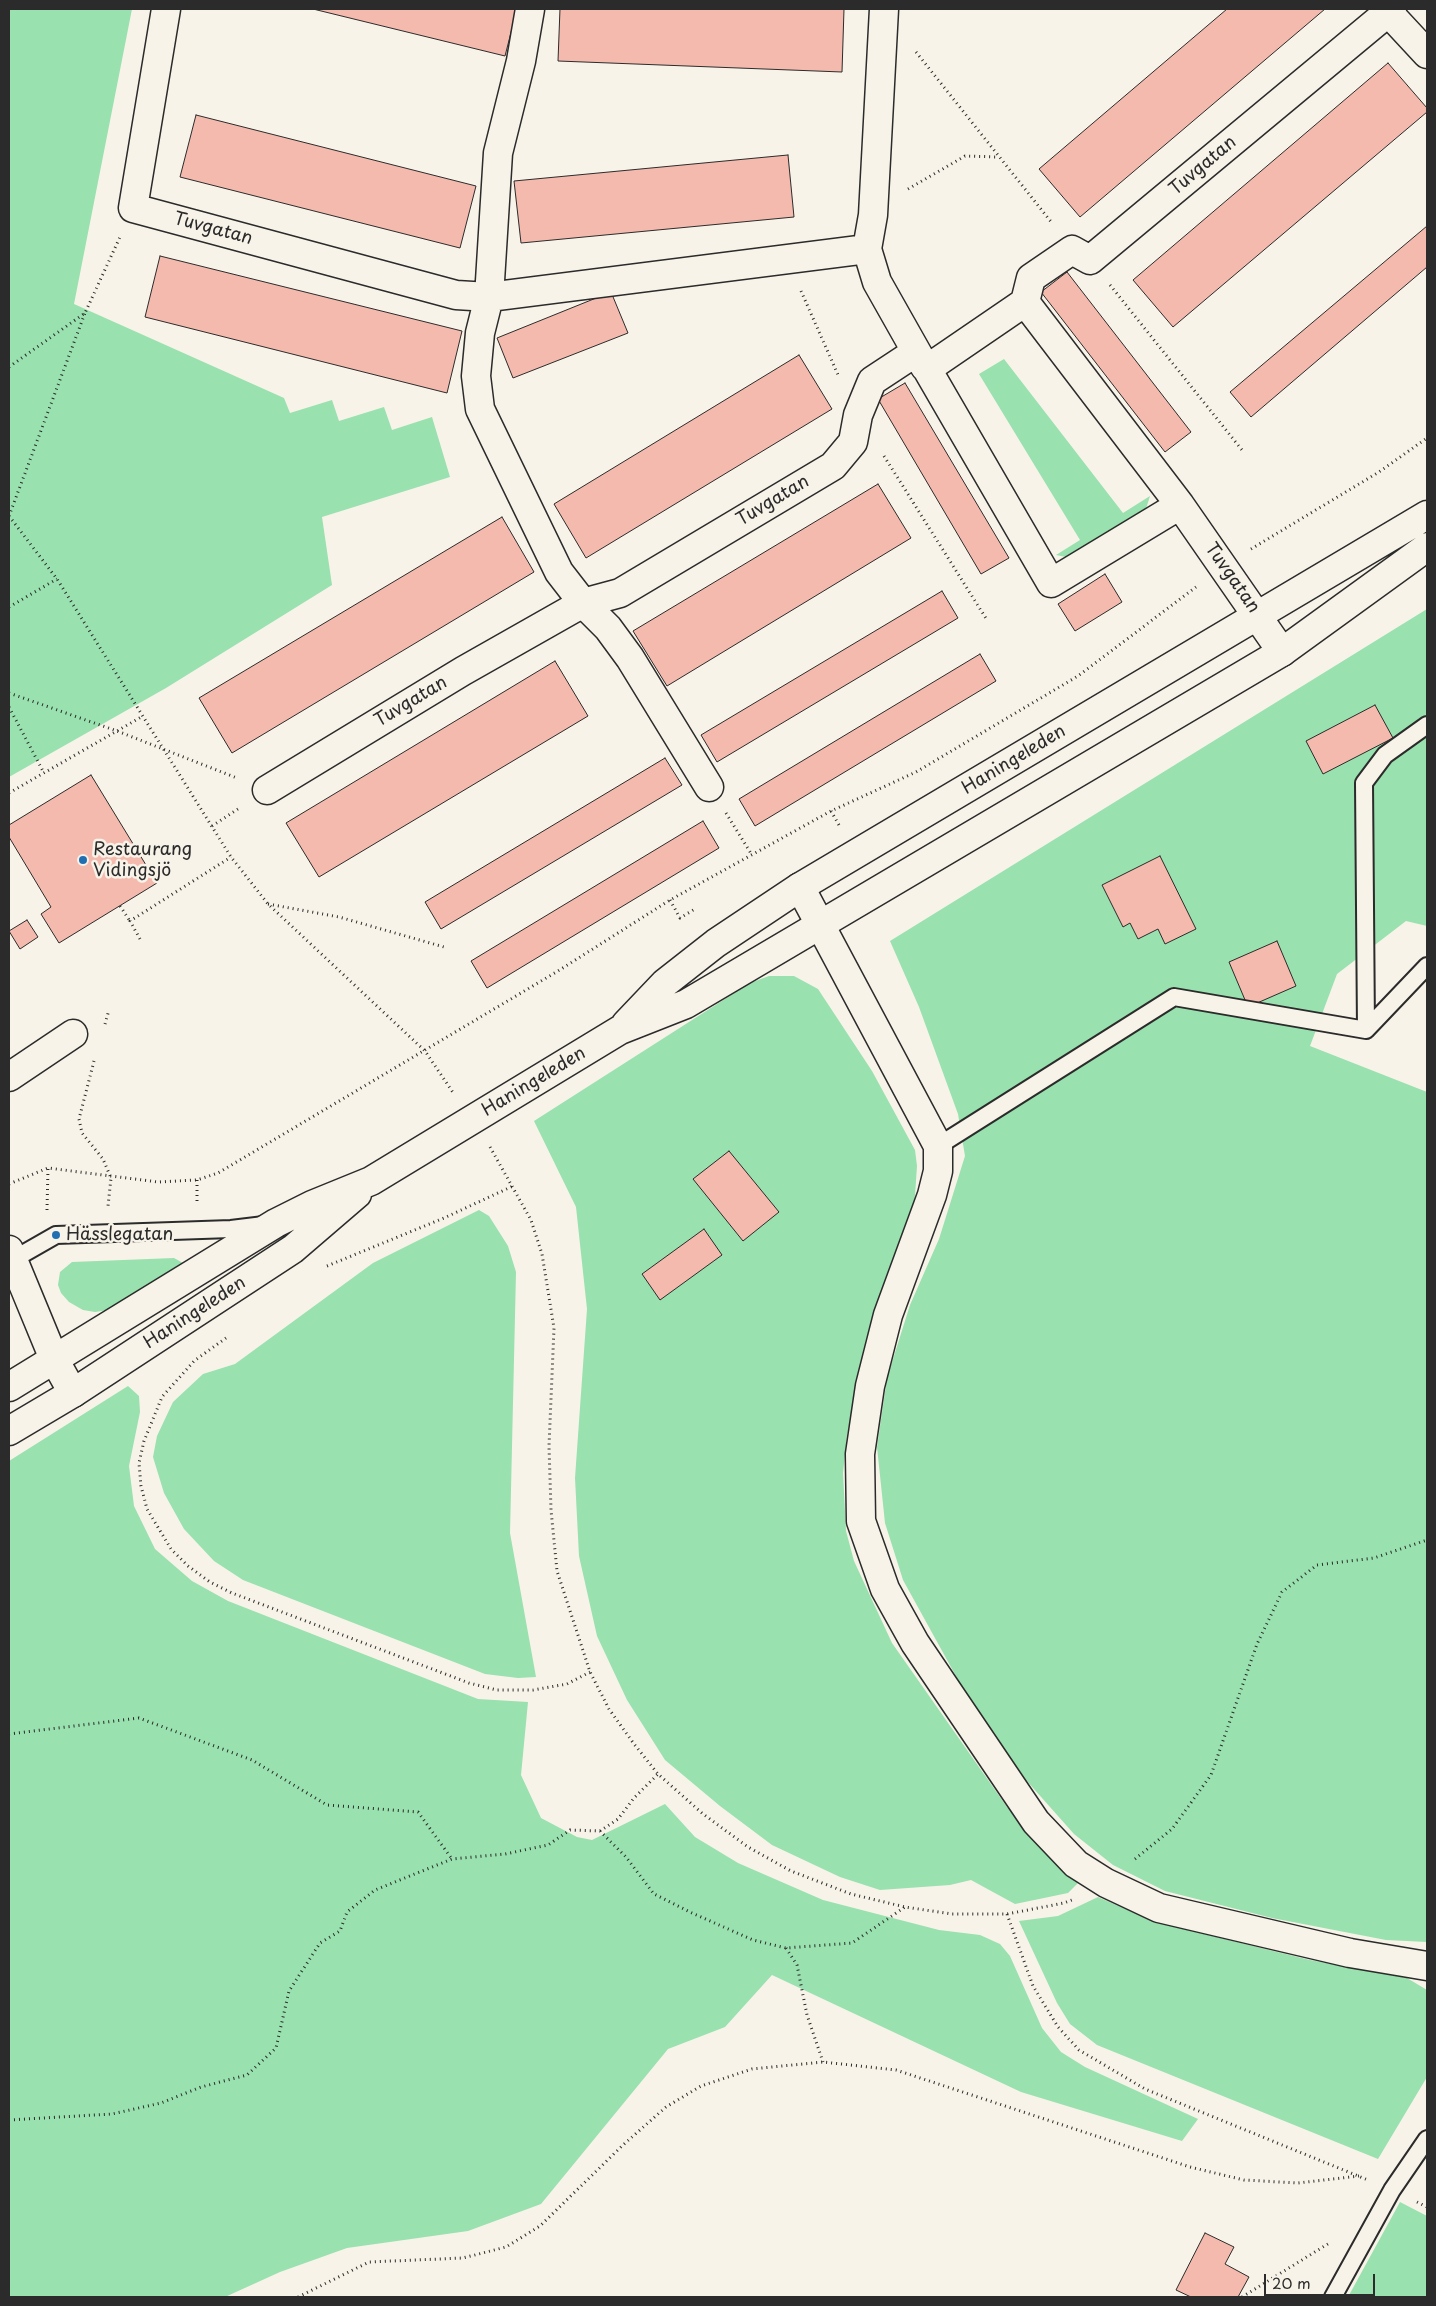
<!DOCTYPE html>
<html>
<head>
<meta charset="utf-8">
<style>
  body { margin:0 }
  #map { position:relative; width:1436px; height:2306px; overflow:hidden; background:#f7f3e8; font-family:"Playpen Sans",sans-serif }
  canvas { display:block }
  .frame { position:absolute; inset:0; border:10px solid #2b2b2b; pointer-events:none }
  .scale { position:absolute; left:1264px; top:2274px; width:111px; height:22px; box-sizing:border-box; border:2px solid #2b2b2b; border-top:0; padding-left:6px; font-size:15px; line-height:18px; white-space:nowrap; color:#2b2b2b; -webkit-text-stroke:4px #f7f3e8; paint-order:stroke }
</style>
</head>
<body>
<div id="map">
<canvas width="1436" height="2306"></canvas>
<div class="frame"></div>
<div class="scale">20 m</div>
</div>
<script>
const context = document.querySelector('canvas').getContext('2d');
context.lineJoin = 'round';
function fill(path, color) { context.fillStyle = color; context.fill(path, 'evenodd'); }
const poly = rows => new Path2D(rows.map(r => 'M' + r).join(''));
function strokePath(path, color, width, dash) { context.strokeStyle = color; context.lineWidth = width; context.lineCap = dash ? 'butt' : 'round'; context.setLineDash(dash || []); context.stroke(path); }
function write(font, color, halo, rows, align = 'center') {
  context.font = font + ' "Playpen Sans",sans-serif'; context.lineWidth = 5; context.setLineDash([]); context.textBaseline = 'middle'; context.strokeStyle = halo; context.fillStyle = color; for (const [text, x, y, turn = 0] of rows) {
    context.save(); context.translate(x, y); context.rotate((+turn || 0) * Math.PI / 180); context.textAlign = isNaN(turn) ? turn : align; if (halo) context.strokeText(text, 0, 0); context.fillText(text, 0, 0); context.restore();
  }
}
const green = poly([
  [9,9,132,9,74,304,284,398,290,413,332,400,339,421,384,407,392,430,432,417,450,477,322,517,332,585,166,688,9,777],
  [1004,359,1123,513,1150,496,1145,512,1071,558,1056,555,1080,540,979,374],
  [1427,609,1427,926,1406,921,1337,974,1310,1046,1427,1092,1427,1942,1386,1940,1272,1918,1165,1891,1113,1865,1074,1834,1026,1780,968,1698,903,1580,885,1523,877,1447,887,1378,910,1305,939,1239,965,1156,958,1114,919,1007,890,941],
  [769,976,794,976,818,989,872,1071,915,1150,917,1166,914,1210,860,1372,847,1435,843,1473,846,1531,854,1561,892,1643,1007,1807,1050,1854,1080,1881,1068,1893,1015,1904,971,1880,950,1885,880,1890,840,1877,772,1845,720,1806,665,1760,627,1700,597,1636,579,1556,575,1478,587,1309,576,1207,534,1121,750,983],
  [479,1210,489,1216,508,1246,516,1272,510,1533,536,1677,518,1678,485,1674,243,1580,214,1561,184,1529,164,1493,153,1457,157,1436,173,1402,203,1374,235,1364,373,1263],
  [174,1258,183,1263,108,1310,95,1312,83,1310,69,1302,61,1293,58,1285,60,1272,72,1262],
  [128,1386,139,1396,140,1412,129,1466,134,1506,155,1549,192,1581,228,1601,478,1699,528,1702,521,1775,541,1818,577,1837,592,1840,665,1804,695,1837,738,1863,823,1900,939,1930,980,1935,1000,1944,1010,1956,1042,2028,1061,2052,1085,2067,1198,2119,1182,2141,1021,2092,772,1975,725,2027,668,2049,541,2204,468,2231,347,2248,280,2272,225,2297,9,2297,9,1461],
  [1098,1897,1155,1922,1310,1960,1407,1978,1427,1990,1427,2077,1378,2159,1097,2045,1070,2024,1057,2003,1019,1921,1058,1916],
  [1400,2202,1427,2216,1427,2297,1348,2297]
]);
const building = poly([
  [313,9,517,9,505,56,313,9],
  [560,9,844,9,842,72,558,61,560,9],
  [1227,9,1325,9,1080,217,1039,169,1227,9],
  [1388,63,1427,108,1427,112,1173,327,1133,280,1388,63],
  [196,115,476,186,460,248,180,177,196,115],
  [788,155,794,217,521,243,514,181,788,155],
  [1427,226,1427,267,1251,417,1230,392,1427,226],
  [160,256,462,331,447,393,145,317,160,256],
  [1067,272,1191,432,1165,452,1041,292,1067,272],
  [611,292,628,333,513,378,497,338,611,292],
  [799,355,832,409,586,558,554,504,799,355],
  [905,383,1009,558,981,574,878,399,905,383],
  [878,484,911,538,667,686,633,631,878,484],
  [502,517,534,572,232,753,199,698,502,517],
  [1105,574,1122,602,1075,631,1058,604,1105,574],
  [942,591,958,618,717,762,701,735,942,591],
  [980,654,996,681,755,826,739,799,980,654],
  [555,661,588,716,319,877,286,823,555,661],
  [1375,705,1393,738,1323,774,1306,741,1375,705],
  [665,758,682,785,441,929,425,902,665,758],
  [91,775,157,883,59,943,41,914,51,907,9,837,9,825,91,775],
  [703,821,719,848,487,988,471,961,703,821],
  [1160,856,1196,929,1165,944,1158,929,1138,939,1130,923,1123,927,1102,885,1160,856],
  [27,920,38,937,20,949,9,931,27,920],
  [1277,941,1296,986,1248,1007,1229,962,1277,941],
  [729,1151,779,1212,743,1241,693,1179,729,1151],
  [704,1229,722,1255,660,1300,642,1274,704,1229],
  [1205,2233,1234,2247,1225,2264,1249,2277,1238,2297,1191,2297,1176,2290,1205,2233]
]);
const path = poly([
  [916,52,1052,223],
  [908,189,965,156,998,157],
  [1110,285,1242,450],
  [801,291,839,377],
  [9,367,85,313,120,237],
  [884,456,987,620],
  [9,516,57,579,231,857,268,904,425,1051,454,1094],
  [9,516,85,313],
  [1251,549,1379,472,1427,438],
  [9,607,57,579],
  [9,693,117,731,237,778],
  [9,707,44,773],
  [9,793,143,716],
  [831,811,839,825],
  [726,813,752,855],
  [212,826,241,807],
  [670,900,680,918,695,909],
  [268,904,339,917,444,947],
  [120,906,130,921],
  [140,939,130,921,231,857],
  [105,1024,109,1010],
  [94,1061,79,1119,82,1133,103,1159,111,1178,108,1206],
  [490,1147,531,1220,542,1254,554,1328,549,1446,551,1510,557,1571,590,1672,609,1709,634,1744,658,1774,703,1814,748,1847,791,1871,851,1894,905,1907,952,1914,1007,1914,1064,1903,1072,1900],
  [197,1180,197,1202],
  [9,1184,48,1168,158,1182,197,1180,218,1173,558,971,670,900,831,811,916,772,1078,676,1196,587],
  [47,1210,48,1168],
  [327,1266,444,1218,513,1186],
  [226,1338,194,1361,162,1397,144,1441,139,1463,141,1486,147,1509,171,1549,188,1566,210,1582,232,1593,469,1683,497,1690,533,1690,567,1684,590,1672],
  [9,1734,139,1718,252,1760,327,1805,418,1812,452,1859],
  [600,1831,618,1819,634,1798,658,1774],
  [1135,1859,1172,1829,1211,1775,1257,1644,1282,1592,1317,1565,1374,1558,1427,1540],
  [1007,1914,1033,1986,1058,2027,1079,2050,1145,2089,1368,2180],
  [786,1948,797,1965,807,2015,823,2062],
  [9,2120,112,2114,161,2103,201,2087,247,2075,276,2048,289,1991,320,1943,340,1931,347,1912,375,1890,452,1859,505,1854,548,1845,570,1830,600,1831,626,1857,654,1894,692,1913,753,1940,786,1948,852,1943,905,1907],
  [1417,2202,1427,2207],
  [298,2297,369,2262,463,2258,506,2247,540,2226,623,2145,666,2107,701,2086,752,2069,823,2062,896,2070,1190,2167,1244,2180,1298,2183,1359,2176],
  [1242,2297,1331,2242]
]);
const service = poly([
  [1366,1030,1364,783,1385,755,1427,725],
  [1366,1030,1427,966],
  [938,1146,1174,997,1366,1030],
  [14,1259,56,1235,231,1229,264,1225],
  [1333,2297,1392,2190,1427,2139]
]);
const minor = poly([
  [166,9,133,208,456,295,489,297,867,249],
  [530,9,521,61,498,153,489,297,480,333,476,376,480,409,559,572,583,603,608,628,630,658,709,787],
  [884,9,873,215,867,249,877,282,925,367],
  [1388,12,1427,54],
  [1025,302,1180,505,1282,652],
  [1180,505,1051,583,927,369,1025,302,1031,278,1072,250,1090,260,1392,9],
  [267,790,463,671,583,603,620,593,833,466,853,442,858,415,872,381,916,352],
  [800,887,938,1146,938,1171,932,1195,888,1315,870,1386,860,1454,861,1521,885,1589,915,1643,1036,1822,1076,1864,1106,1883,1159,1908,1350,1953,1427,1966],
  [9,1077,73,1034],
  [9,1250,54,1359,73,1393]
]);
const secondary = poly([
  [626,1024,665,983,716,943,800,887,1427,515],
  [9,1387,276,1223,312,1205,371,1181,620,1030,686,1004,1282,652,1427,547],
  [9,1431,73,1393,293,1249,357,1194]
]);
const markers = [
  [83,860,5,"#1f6fb2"],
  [56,1235,5,"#1f6fb2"]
];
const streetNames = [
  ["Tuvgatan",1203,166,-40],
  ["Tuvgatan",213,229,15],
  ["Tuvgatan",773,501,-31],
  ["Tuvgatan",1232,578,55],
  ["Tuvgatan",411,702,-31],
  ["Haningeleden",1014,760,-31],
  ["Haningeleden",534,1082,-31],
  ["Haningeleden",195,1313,-33]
];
const poiNames = [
  ["Restaurang",93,850],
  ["Vidingsjö",93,871],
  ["Hässlegatan",66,1235]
];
fill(green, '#99e1ae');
fill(building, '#f4baae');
strokePath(building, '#2b2b2b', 1);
strokePath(service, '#2b2b2b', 20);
strokePath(minor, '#2b2b2b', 31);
strokePath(secondary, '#2b2b2b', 31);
strokePath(path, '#2b2b2b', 3, [1, 4]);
strokePath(service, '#f7f3e8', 16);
strokePath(minor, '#f7f3e8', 28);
strokePath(secondary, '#f7f3e8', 28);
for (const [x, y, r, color] of markers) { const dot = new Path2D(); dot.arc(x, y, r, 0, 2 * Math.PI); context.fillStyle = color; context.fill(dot); strokePath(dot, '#f7f3e8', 2); }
write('18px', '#2b2b2b', '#f7f3e8', streetNames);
write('18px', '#2b2b2b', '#f7f3e8', poiNames, 'left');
</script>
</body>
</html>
